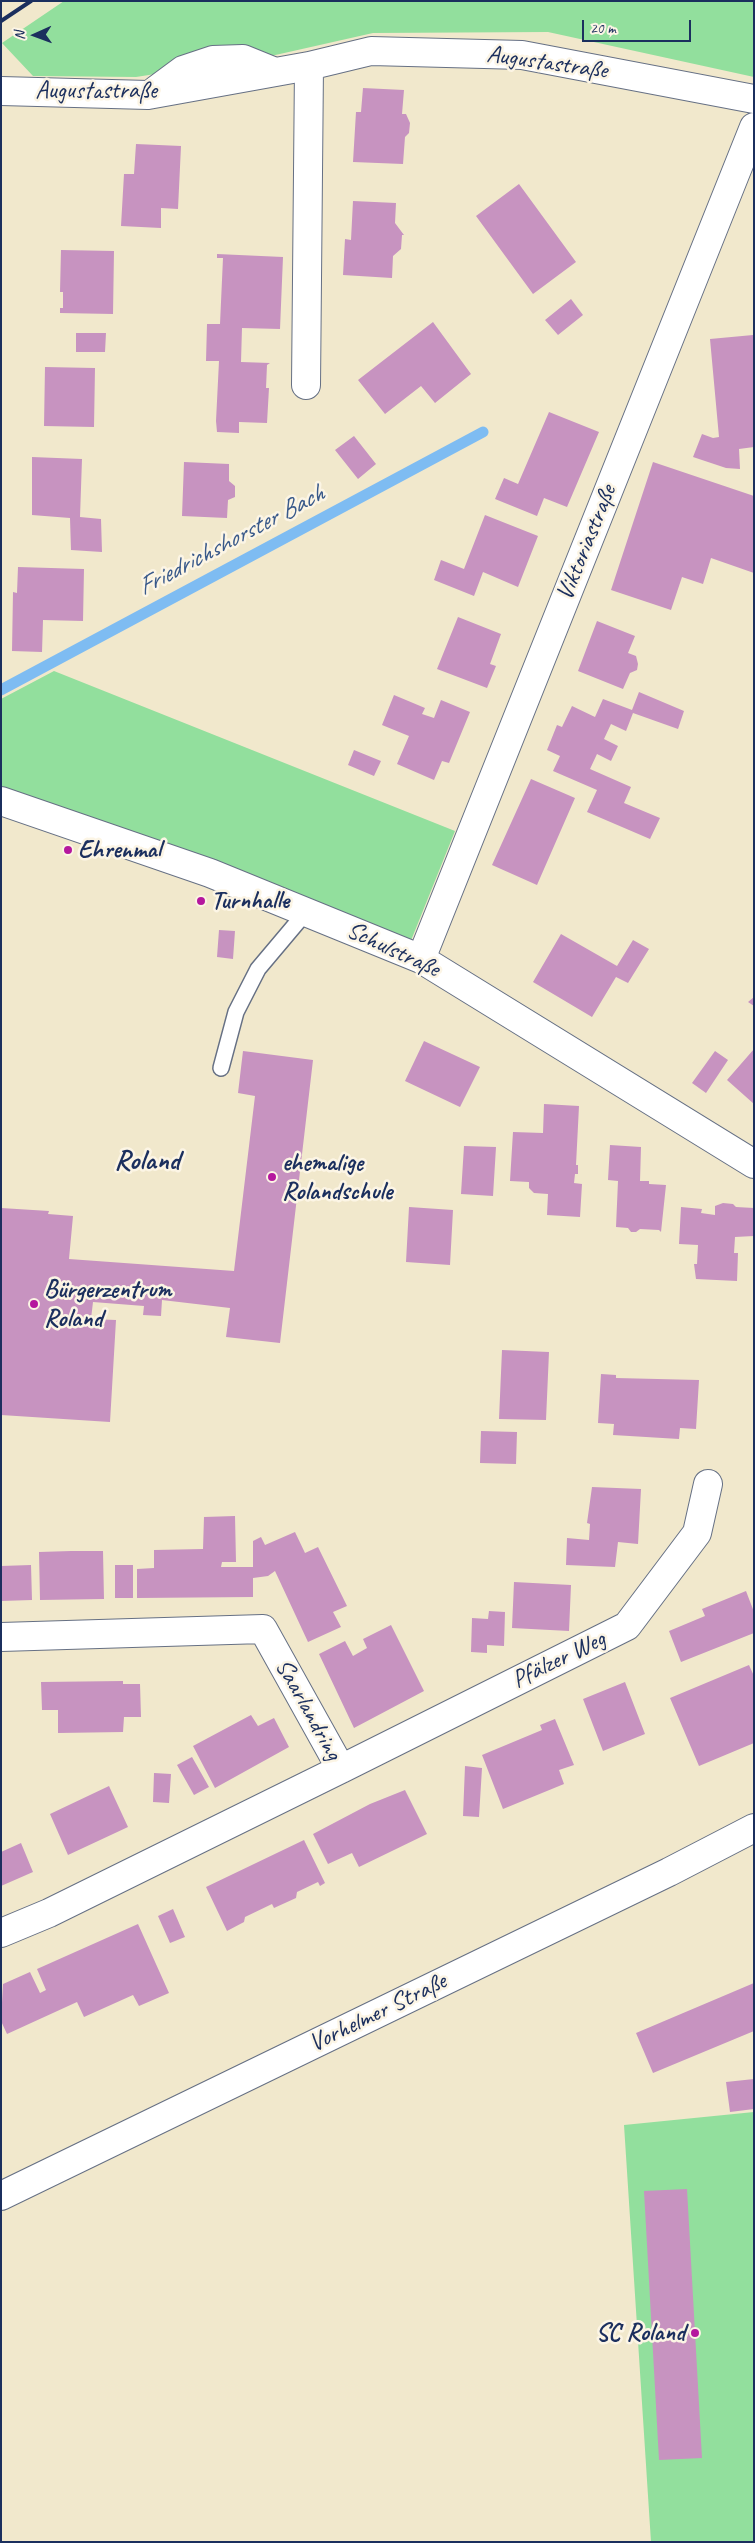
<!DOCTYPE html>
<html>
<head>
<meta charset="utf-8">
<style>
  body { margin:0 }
  #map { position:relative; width:755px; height:2543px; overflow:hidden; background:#f1e8cc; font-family:Caveat,sans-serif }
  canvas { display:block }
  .frame { position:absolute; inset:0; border:2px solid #1b2f5e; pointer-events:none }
  .north { position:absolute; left:10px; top:10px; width:50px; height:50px; -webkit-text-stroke:4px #fcf5e5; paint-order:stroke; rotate:268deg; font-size:14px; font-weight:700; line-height:20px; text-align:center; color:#1b2f5e }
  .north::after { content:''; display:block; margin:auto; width:18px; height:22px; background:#1b2f5e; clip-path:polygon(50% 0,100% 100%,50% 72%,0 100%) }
  .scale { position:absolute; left:582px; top:20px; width:109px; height:22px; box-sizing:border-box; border:2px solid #1b2f5e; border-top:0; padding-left:6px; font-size:15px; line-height:18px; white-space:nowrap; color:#1b2f5e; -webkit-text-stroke:4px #fcf5e5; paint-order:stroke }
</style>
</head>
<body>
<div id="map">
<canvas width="755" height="2543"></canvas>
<div class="frame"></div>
<div class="north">N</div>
<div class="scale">20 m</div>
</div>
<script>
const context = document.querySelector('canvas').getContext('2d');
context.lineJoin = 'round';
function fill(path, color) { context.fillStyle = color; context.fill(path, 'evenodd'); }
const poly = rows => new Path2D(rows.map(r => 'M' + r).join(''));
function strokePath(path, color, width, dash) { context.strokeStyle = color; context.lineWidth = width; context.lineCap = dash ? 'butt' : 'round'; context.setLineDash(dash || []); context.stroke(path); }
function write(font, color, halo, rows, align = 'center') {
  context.font = font + ' Caveat,sans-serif'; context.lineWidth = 5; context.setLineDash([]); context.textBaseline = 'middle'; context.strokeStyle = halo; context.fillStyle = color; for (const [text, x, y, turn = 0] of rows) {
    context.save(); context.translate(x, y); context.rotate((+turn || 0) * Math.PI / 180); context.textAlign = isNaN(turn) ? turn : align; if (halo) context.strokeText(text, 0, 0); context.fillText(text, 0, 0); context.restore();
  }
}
const green = poly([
  [64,1,754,1,754,77,548,32,373,33,271,56,136,77,33,76,2,43],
  [54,671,455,831,410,943,1,792,1,699],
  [754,2112,754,2542,651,2542,624,2125]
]);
const stream = poly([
  [1,690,483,432]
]);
const building = poly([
  [363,88,404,90,402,114,406,114,410,123,409,133,405,137,403,164,353,162,356,112,361,112],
  [136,144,181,146,178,209,161,208,161,228,121,226,124,174,134,174],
  [519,184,576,262,533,294,476,216],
  [353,201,396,203,395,223,404,235,402,235,401,249,393,256,392,278,343,275,345,239,351,240],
  [61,250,114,251,113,314,60,313,60,308,63,308,63,292,60,292],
  [217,254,283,257,280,329,242,328,241,362,270,363,267,365,266,388,269,388,267,423,239,422,239,433,217,432,216,421,219,361,206,361,207,324,220,324,223,258,217,258],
  [571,299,583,315,558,335,545,320],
  [433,322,471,374,435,403,421,386,385,414,358,380],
  [76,333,106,333,105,352,76,352],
  [753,335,754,447,739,449,740,469,726,468,693,457,702,434,713,438,719,437,710,339],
  [45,367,95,368,94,427,44,426],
  [549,412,599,432,567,507,544,498,537,516,495,499,504,478,518,484],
  [354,436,376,464,358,479,335,450],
  [32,457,82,459,80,517,101,519,102,552,71,550,70,518,32,515],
  [184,462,229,464,229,481,235,486,235,497,228,500,227,518,182,516],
  [653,462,754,496,754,573,711,558,703,584,682,577,671,610,611,590],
  [485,515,538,536,518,587,483,572,474,596,434,580,441,560,464,569],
  [18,567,84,569,83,621,43,620,42,652,12,651,13,592,17,593],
  [458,617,501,634,490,664,496,666,487,688,437,669],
  [597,621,635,636,628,653,636,656,638,664,637,670,630,673,623,689,578,671],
  [639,692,684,711,678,729,633,713,626,731,611,724,604,739,618,746,611,761,597,754,590,769,631,787,624,803,660,818,650,839,587,812,597,790,553,771,560,756,547,750,557,725,562,727,572,706,595,717,603,699,632,710],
  [394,695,425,708,422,714,434,718,441,700,470,712,449,763,442,761,434,780,397,764,409,736,382,725],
  [354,750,381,761,374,776,348,765],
  [531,779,575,798,537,885,492,865],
  [219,930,235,931,233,959,217,957],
  [561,934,617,966,633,940,649,949,628,983,616,977,592,1017,533,982],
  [754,997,754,1006,748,1002],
  [424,1041,480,1067,460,1107,405,1081],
  [754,1049,754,1104,727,1080],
  [243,1051,313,1060,280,1343,226,1337,230,1308,162,1300,161,1316,143,1315,144,1306,93,1302,91,1319,116,1320,110,1422,1,1415,1,1208,49,1211,48,1214,73,1216,69,1259,234,1271,255,1096,238,1093],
  [715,1051,728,1060,706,1093,692,1083],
  [544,1104,579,1106,576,1165,578,1165,578,1174,575,1174,574,1183,582,1184,580,1217,547,1215,548,1194,534,1193,529,1188,529,1182,510,1181,513,1132,543,1133],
  [610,1145,641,1147,640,1181,649,1181,649,1184,666,1185,661,1232,659,1230,640,1229,636,1232,631,1232,628,1228,616,1227,618,1181,608,1180],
  [464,1146,496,1147,493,1196,461,1194],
  [723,1203,733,1204,736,1207,754,1208,754,1236,735,1237,734,1253,738,1253,737,1281,696,1279,694,1264,697,1264,698,1245,679,1244,681,1207,702,1209,701,1213,715,1215,715,1206],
  [409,1207,453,1210,450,1265,406,1262],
  [502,1350,549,1352,546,1420,499,1419],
  [601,1374,616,1375,616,1378,699,1380,696,1429,680,1428,679,1439,613,1435,614,1424,598,1423],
  [481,1431,517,1432,516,1464,480,1463],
  [592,1487,641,1489,638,1544,618,1542,615,1567,566,1565,567,1538,589,1540,590,1524,587,1523],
  [235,1516,236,1562,222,1562,221,1567,253,1567,253,1541,261,1537,265,1545,295,1532,305,1553,318,1547,347,1606,333,1612,341,1627,308,1642,275,1571,268,1576,253,1578,253,1597,137,1598,137,1569,154,1568,154,1550,203,1549,204,1517],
  [71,1551,103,1551,104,1599,40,1600,39,1552],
  [31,1565,32,1600,1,1601,1,1566],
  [115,1565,133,1565,133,1598,115,1598],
  [514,1582,571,1585,569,1631,512,1628],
  [746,1591,754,1612,754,1633,681,1662,669,1631,705,1616,702,1609],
  [489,1611,505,1612,504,1646,487,1645,487,1653,471,1652,472,1618,488,1619],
  [391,1625,424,1691,354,1728,319,1654,345,1641,353,1656,367,1648,363,1639],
  [749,1665,754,1676,754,1743,699,1766,670,1698],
  [123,1681,123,1684,140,1684,141,1717,124,1717,123,1732,58,1733,58,1710,42,1710,41,1682],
  [625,1682,645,1734,603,1751,583,1699],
  [251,1715,258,1726,274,1718,289,1747,215,1788,193,1746],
  [555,1719,574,1765,559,1770,564,1784,503,1809,482,1755,542,1730,540,1725],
  [192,1757,209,1787,194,1795,177,1765],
  [465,1766,482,1768,479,1817,463,1816],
  [154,1773,171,1774,169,1803,153,1802],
  [109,1786,128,1827,68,1855,50,1814],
  [405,1790,427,1834,359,1867,352,1853,328,1864,313,1834,370,1804],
  [304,1840,325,1883,320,1886,318,1882,297,1892,296,1898,274,1908,272,1904,245,1917,244,1922,227,1931,206,1887],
  [21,1843,33,1872,1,1886,1,1852],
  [173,1909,185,1937,170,1943,158,1916],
  [138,1924,169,1993,139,2006,133,1995,84,2017,77,2002,7,2034,1,2021,3,1984,30,1972,40,1993,46,1990,37,1969],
  [754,1983,754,2031,653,2073,636,2033],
  [754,2079,754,2109,730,2112,726,2082],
  [687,2189,702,2458,659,2460,644,2191]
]);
const lane = poly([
  [221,1068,236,1012,258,969,306,912]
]);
const street = poly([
  [156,90,183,70,213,60,243,59,275,72],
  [1,91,148,95,309,66,371,51,522,55,754,99],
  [306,385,309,66],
  [1,801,210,873,421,959,754,1164],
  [421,959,754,127],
  [1,1637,263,1629,341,1769,49,1913,1,1933],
  [341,1769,627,1626,697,1533,708,1484]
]);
const secondary = poly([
  [1,2196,669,1872,754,1828]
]);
const rail = poly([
  [1,21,31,1]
]);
const markers = [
  [68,850,5,"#b5179e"],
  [201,901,5,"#b5179e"],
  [272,1177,5,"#b5179e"],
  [34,1304,5,"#b5179e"],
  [695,2333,5,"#b5179e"]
];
const streetNames = [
  ["Augustastraße",547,63,8],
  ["Augustastraße",96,91],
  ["Viktoriastraße",587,543,-68],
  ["Schulstraße",393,950,25],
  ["Pfälzer Weg",559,1660,-26],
  ["Saarlandring",308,1710,61],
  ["Vorhelmer Straße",378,2013,-26]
];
const poiNames = [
  ["Ehrenmal",78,850],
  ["Turnhalle",211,901],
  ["ehemalige",282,1163],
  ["Rolandschule",282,1192],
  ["Bürgerzentrum",44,1290],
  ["Roland",44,1319],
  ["SC Roland",685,2333,"right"]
];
const waterNames = [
  ["Friedrichshorster Bach",231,541,-28]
];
const quarterNames = [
  ["Roland",147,1162]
];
fill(green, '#92df9d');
strokePath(stream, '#7ebcf2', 11);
fill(building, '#c793c0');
strokePath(lane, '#667084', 18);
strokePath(street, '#667084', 30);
strokePath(secondary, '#667084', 30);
strokePath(lane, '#fff', 15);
strokePath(street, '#fff', 28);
strokePath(secondary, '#fff', 28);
strokePath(rail, '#1b2f5e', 4);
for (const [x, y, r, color] of markers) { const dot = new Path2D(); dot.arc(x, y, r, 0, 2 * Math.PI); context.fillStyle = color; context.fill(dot); strokePath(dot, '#fcf5e5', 2); }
write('25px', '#1b2f5e', '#fcf5e5', streetNames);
write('bold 25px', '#1b2f5e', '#fcf5e5', poiNames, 'left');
write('italic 26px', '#39598a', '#fcf5e5', waterNames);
write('bold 28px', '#1b2f5e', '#fcf5e5', quarterNames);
</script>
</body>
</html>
